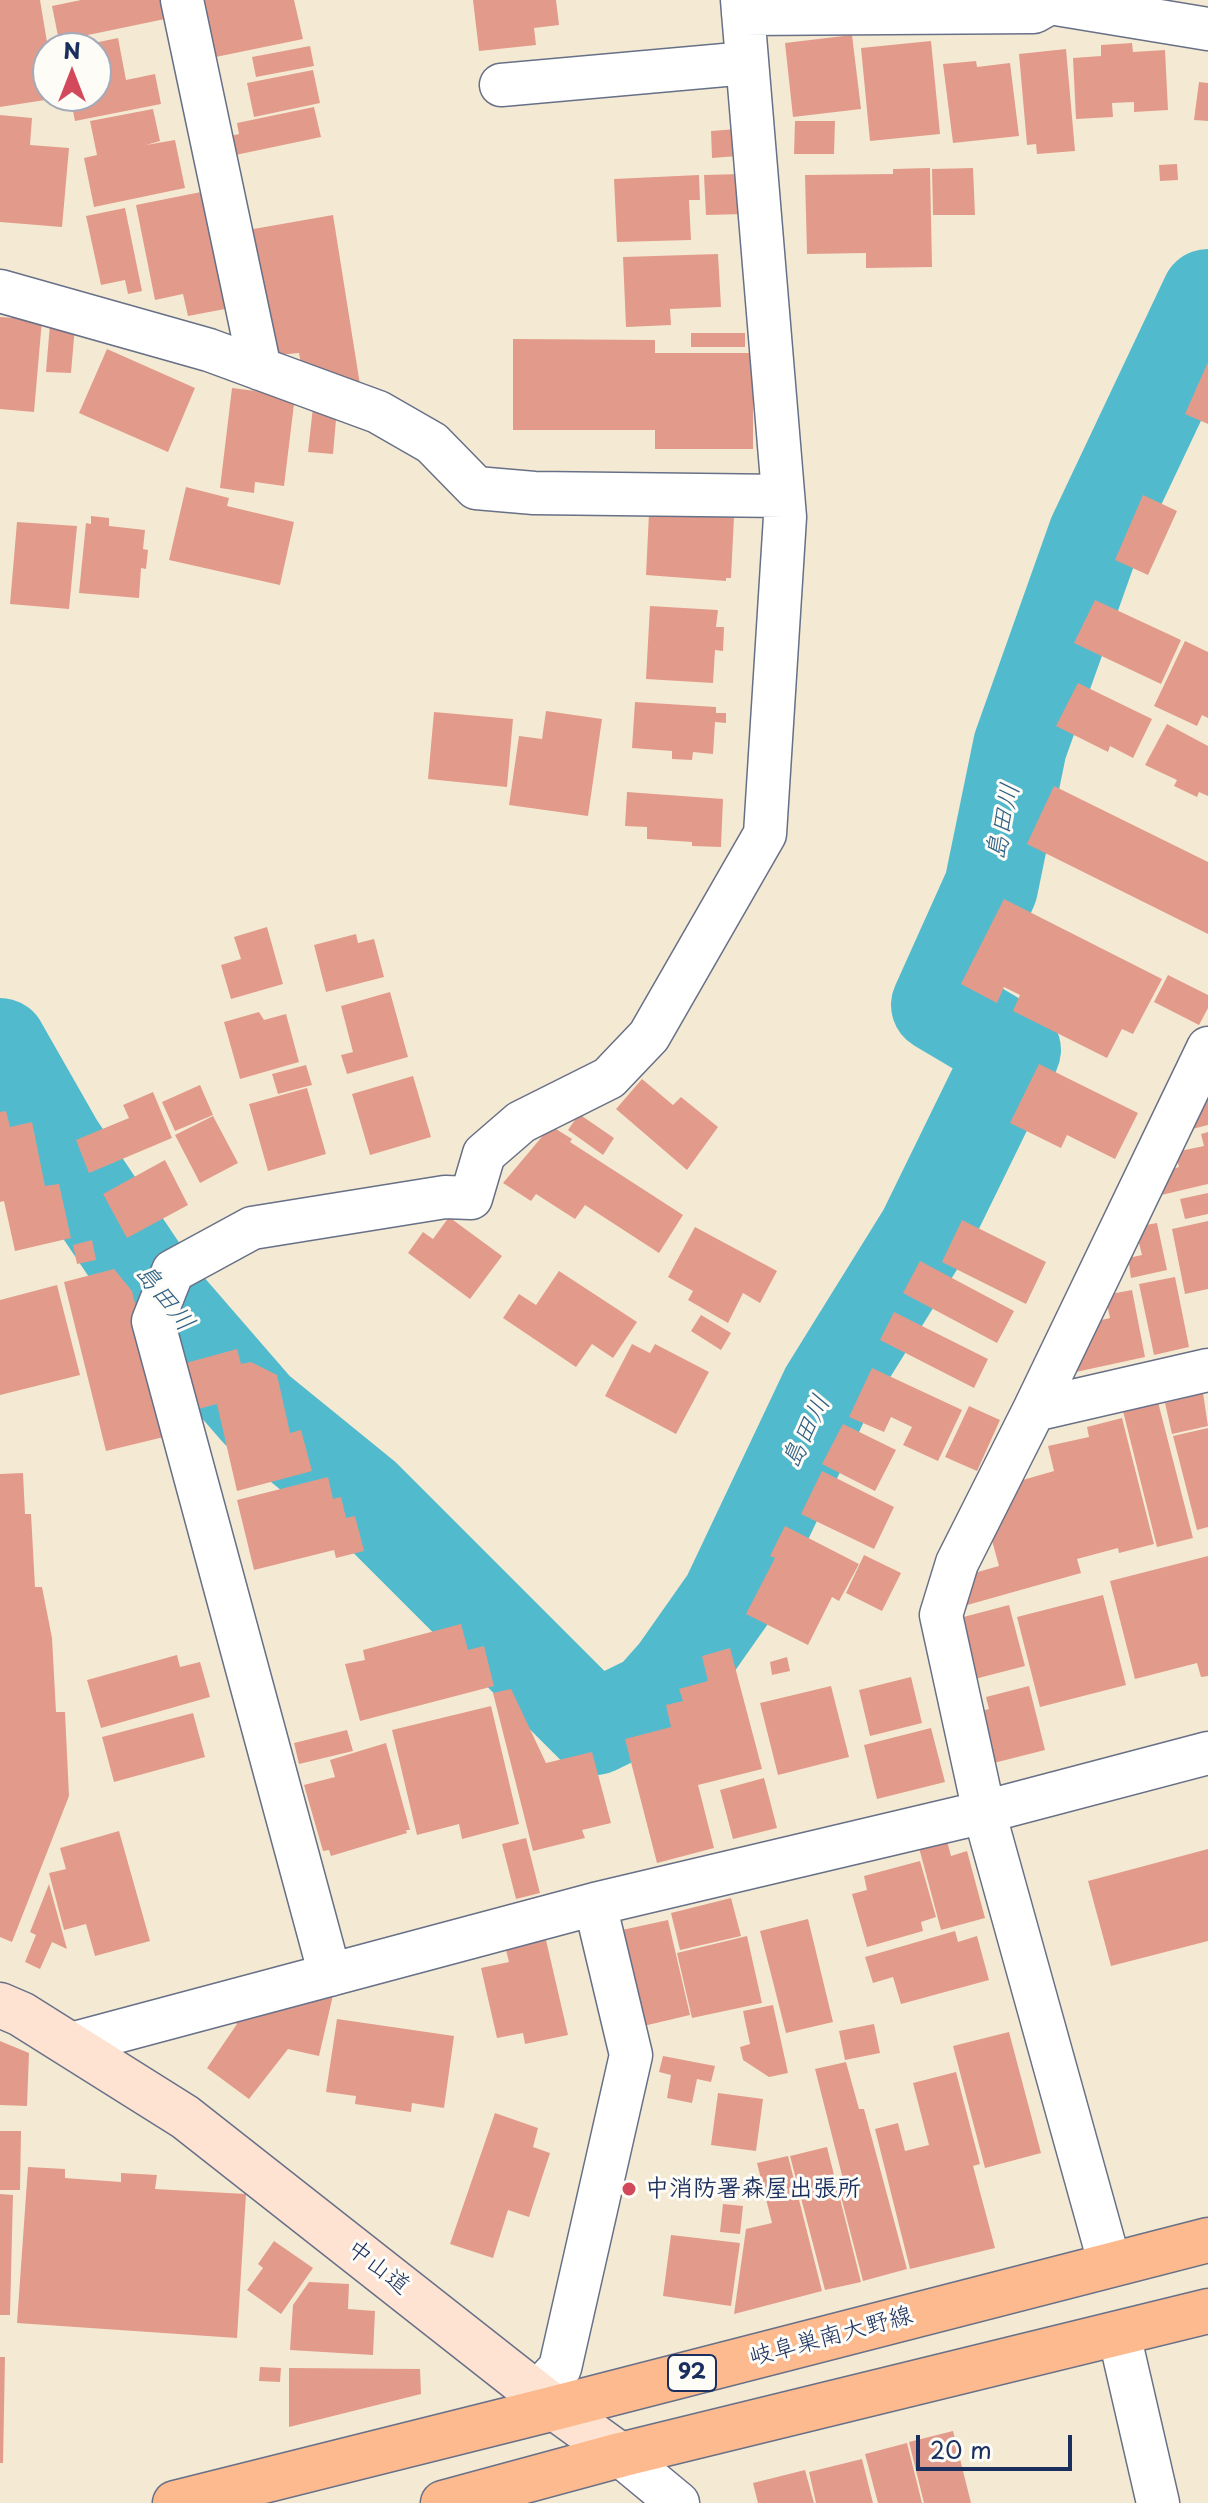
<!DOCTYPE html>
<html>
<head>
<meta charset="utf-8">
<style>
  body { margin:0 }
  #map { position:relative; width:1208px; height:2503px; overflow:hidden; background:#f4ead3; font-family:"Playpen Sans",sans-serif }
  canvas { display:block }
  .north { position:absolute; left:32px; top:32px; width:80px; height:80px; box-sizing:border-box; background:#fdfcf7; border:2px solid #a3aaba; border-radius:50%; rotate:0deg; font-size:22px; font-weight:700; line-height:32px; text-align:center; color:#1b2f5e }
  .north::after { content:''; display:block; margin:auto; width:28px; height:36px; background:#d1495b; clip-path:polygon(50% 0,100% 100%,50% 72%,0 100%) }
  .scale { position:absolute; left:916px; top:2435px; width:156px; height:36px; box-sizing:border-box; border:4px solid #1b2f5e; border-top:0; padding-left:10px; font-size:24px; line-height:28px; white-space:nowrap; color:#1b2f5e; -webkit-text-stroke:6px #fdfcf7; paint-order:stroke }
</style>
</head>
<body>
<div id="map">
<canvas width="1208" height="2503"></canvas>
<div class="north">N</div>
<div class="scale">20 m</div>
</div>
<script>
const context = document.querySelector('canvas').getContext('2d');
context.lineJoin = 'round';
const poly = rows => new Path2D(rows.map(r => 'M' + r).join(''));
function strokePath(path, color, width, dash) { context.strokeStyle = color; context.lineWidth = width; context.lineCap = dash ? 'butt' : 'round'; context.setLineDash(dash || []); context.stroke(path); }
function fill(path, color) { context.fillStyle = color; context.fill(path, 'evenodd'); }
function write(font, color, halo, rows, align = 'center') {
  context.font = font + ' "Playpen Sans","Klee One",sans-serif'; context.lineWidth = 6; context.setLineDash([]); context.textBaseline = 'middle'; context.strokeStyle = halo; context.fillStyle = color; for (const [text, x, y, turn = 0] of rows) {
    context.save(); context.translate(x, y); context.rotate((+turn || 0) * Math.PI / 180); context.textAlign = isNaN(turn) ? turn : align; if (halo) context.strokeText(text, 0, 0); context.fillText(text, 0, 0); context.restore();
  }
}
const river = poly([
  [0,1045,57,1145,159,1297,257,1410,364,1497,595,1728,652,1700,676,1673,728,1599,827,1390,925,1232,1014,1050,938,1005,991,887,1020,746,1095,535,1208,296]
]);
const building = poly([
  [0,0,40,0,48,48,48,96,58,98,0,107],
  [81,0,162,0,165,19,59,41,52,6],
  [193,0,294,0,303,39,206,59],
  [473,0,556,0,559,25,534,28,536,45,479,51],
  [852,35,861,109,793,117,785,43],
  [118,38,126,80,155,74,161,104,75,121,70,96,96,96,96,86,104,85,96,85,96,48,75,47],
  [931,41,940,134,870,141,861,48],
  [1132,43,1133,52,1165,50,1168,110,1134,112,1134,102,1112,103,1113,117,1076,119,1073,58,1101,56,1101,45],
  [310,46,314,66,256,77,252,57],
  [1066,49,1075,151,1037,154,1036,144,1027,145,1019,54],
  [976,61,977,67,1010,63,1019,136,953,143,943,64],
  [313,70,320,103,254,117,247,83],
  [1199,82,1208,83,1208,121,1194,120],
  [314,107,321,137,226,157,222,138,239,134,237,123],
  [153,109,160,141,146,145,175,140,185,188,94,207,84,158,97,155,90,121],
  [0,115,32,118,30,145,69,148,62,227,0,222],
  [795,121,835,121,834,154,794,154],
  [737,129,738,156,712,158,711,131],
  [1177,164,1178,180,1160,181,1159,165],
  [930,168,932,267,866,268,866,253,807,254,805,175,893,174,893,169],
  [973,168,975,215,933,215,932,169],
  [743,174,744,214,706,215,704,175],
  [699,175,700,200,689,200,691,240,617,242,614,179],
  [201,192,225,309,188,316,183,294,155,300,136,205],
  [125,208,142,291,128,294,125,280,101,285,86,216],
  [333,215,361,391,303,375,299,353,267,356,242,231],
  [718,254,721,307,670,309,671,325,626,327,623,257],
  [0,317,42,320,34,412,0,409],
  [50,324,75,326,71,373,46,372],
  [691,333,745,333,745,347,691,347],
  [513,339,655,340,655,353,753,353,753,449,655,449,655,430,513,430],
  [107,349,195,388,168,452,79,413],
  [1208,362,1208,424,1185,414],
  [232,388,295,396,284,486,255,482,254,493,220,488],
  [313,407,337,408,333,454,308,452],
  [186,487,229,498,227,506,294,522,280,585,169,560],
  [1143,495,1177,511,1148,575,1115,560],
  [649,513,734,517,731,578,726,578,726,581,646,575],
  [91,516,109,518,109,526,145,530,143,549,148,550,146,569,141,568,139,598,79,593,86,523,91,524],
  [17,522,77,526,69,609,10,604],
  [1095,600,1181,640,1161,684,1074,643],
  [650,606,718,610,716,627,724,627,723,651,715,650,713,683,646,679],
  [1185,641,1208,652,1208,718,1202,715,1197,726,1154,706],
  [1078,683,1152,719,1133,758,1110,746,1108,752,1056,726],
  [635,702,716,707,716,713,726,713,726,723,715,722,713,754,693,752,692,760,672,759,672,751,632,748],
  [546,711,602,719,588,816,509,805,519,736,542,739],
  [434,712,513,719,507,787,428,779],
  [1167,724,1208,746,1208,796,1199,792,1197,797,1174,786,1177,780,1145,765],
  [1054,786,1208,862,1208,934,1027,844],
  [627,792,723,799,721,847,692,846,692,842,647,839,647,827,625,826],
  [1004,899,1162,979,1133,1034,1122,1029,1107,1058,1013,1011,1020,995,1004,987,997,1003,961,984],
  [267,927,283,984,231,999,221,965,241,959,234,937],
  [356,934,358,943,374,939,384,977,326,992,314,945],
  [1168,975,1208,995,1208,1008,1199,1025,1154,1002],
  [390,992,408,1057,347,1074,341,1055,353,1052,341,1006],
  [259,1012,264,1020,286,1014,299,1062,240,1079,224,1022],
  [1039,1064,1138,1113,1115,1159,1067,1135,1061,1148,1010,1123],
  [306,1065,312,1085,278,1094,272,1074],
  [413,1076,431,1137,370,1155,352,1094],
  [1208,1078,1208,1125,1192,1129],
  [642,1079,673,1105,681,1097,718,1127,687,1170,616,1109],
  [200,1085,213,1115,175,1131,162,1102],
  [307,1088,326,1154,268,1171,249,1104],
  [153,1092,172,1138,89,1173,76,1140,129,1118,123,1105],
  [6,1111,10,1127,32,1122,45,1186,59,1184,71,1238,15,1251,4,1201,0,1202,0,1112],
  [579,1114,614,1138,603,1155,568,1130],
  [213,1116,238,1163,200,1183,175,1135],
  [551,1126,572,1139,570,1142,683,1215,659,1253,585,1205,575,1219,536,1194,531,1201,503,1183],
  [1208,1132,1208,1184,1157,1196,1166,1171,1179,1167,1175,1152,1204,1146,1201,1134],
  [165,1160,188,1205,127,1238,103,1194],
  [1208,1193,1208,1214,1185,1219,1180,1199],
  [449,1217,502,1256,470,1299,408,1253,423,1232,433,1239],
  [962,1220,1046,1262,1026,1304,942,1262],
  [1208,1221,1208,1289,1185,1294,1172,1229],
  [1157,1223,1167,1270,1131,1278,1128,1258,1142,1255,1135,1227],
  [695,1227,777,1271,760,1303,743,1293,728,1323,688,1300,693,1291,668,1277],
  [92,1240,96,1260,77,1264,73,1245],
  [920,1261,1014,1311,997,1343,903,1293],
  [114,1269,132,1291,168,1436,106,1451,64,1282],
  [559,1271,637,1322,613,1358,592,1344,576,1367,503,1318,519,1294,536,1305],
  [1175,1277,1189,1347,1154,1355,1139,1284],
  [57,1285,80,1375,0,1395,0,1300],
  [1132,1290,1145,1357,1062,1375,1088,1323,1110,1318,1105,1295],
  [894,1312,988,1359,974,1388,880,1340],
  [701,1315,731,1333,721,1350,691,1331],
  [632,1344,650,1353,655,1344,709,1372,676,1434,605,1396],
  [237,1349,241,1364,251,1362,277,1375,290,1433,301,1430,312,1471,237,1491,217,1404,198,1409,186,1363],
  [872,1368,962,1410,938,1461,903,1445,912,1427,891,1417,884,1432,849,1417],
  [1203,1393,1208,1426,1172,1434,1165,1403],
  [1158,1402,1193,1538,1157,1547,1123,1411],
  [969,1406,1000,1420,977,1471,945,1457],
  [1122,1418,1154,1544,1119,1553,1118,1548,1077,1559,1081,1573,953,1609,967,1575,999,1566,988,1526,1009,1484,1054,1471,1048,1446,1089,1437,1087,1427],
  [843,1424,896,1450,875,1491,822,1464],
  [1208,1428,1208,1527,1197,1530,1173,1436],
  [822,1471,894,1507,874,1549,801,1514],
  [23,1473,25,1514,31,1514,35,1587,42,1587,52,1638,56,1712,65,1712,69,1796,12,1942,0,1937,0,1474],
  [328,1477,333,1499,341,1497,346,1518,355,1516,364,1551,336,1558,334,1550,254,1570,237,1500],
  [785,1526,859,1564,839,1601,832,1597,808,1645,746,1614,775,1558,770,1556],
  [864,1555,901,1573,882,1611,846,1593],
  [1208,1556,1208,1676,1201,1677,1197,1663,1135,1679,1110,1581],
  [1103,1595,1126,1685,1040,1707,1017,1617],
  [1009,1605,1025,1666,967,1681,952,1620],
  [461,1624,468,1650,484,1646,494,1686,360,1721,345,1664,365,1660,363,1650],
  [730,1648,762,1769,698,1785,714,1848,657,1863,625,1739,671,1727,666,1705,683,1701,679,1689,708,1681,702,1656],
  [177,1655,180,1667,200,1662,210,1697,101,1728,87,1680],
  [787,1657,790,1671,772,1675,770,1662],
  [911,1677,922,1723,870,1736,859,1690],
  [831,1686,849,1757,778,1775,760,1703],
  [1029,1686,1045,1750,978,1767,965,1715,989,1709,986,1697],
  [511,1689,546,1763,592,1752,611,1823,582,1830,585,1838,533,1851,493,1693],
  [491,1706,519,1824,462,1839,459,1824,417,1835,392,1730],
  [193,1713,205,1757,114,1782,102,1737],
  [931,1728,945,1782,877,1799,864,1745],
  [347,1730,353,1751,299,1764,294,1743],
  [386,1743,410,1830,406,1830,407,1833,331,1856,329,1850,323,1851,304,1785,335,1777,330,1760],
  [764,1778,777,1828,733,1839,720,1790],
  [119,1831,150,1941,95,1956,86,1924,64,1930,49,1873,66,1869,60,1848],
  [946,1837,951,1856,967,1851,985,1918,941,1930,918,1844],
  [526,1838,540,1893,516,1899,502,1844],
  [1208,1849,1208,1941,1111,1966,1088,1881],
  [920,1861,936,1917,921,1922,923,1931,867,1947,852,1894,867,1890,864,1876],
  [49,1884,67,1949,52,1942,40,1969,25,1962,36,1935,30,1932],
  [731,1898,741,1936,680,1950,671,1913],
  [808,1919,833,2022,786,2033,760,1931],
  [668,1920,690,2015,635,2028,613,1932],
  [955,1931,958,1942,977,1936,989,1980,901,2004,893,1977,873,1983,865,1957],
  [747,1936,762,2003,692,2018,677,1953],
  [546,1940,568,2035,525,2044,523,2033,497,2038,481,1968,509,1962,506,1950],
  [333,1995,319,2056,288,2049,249,2099,207,2068,237,2024,232,2020],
  [773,2005,788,2073,769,2077,743,2060,740,2047,750,2044,743,2011],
  [337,2019,454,2036,444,2108,412,2103,411,2112,355,2104,356,2096,326,2092],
  [874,2024,880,2053,845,2060,839,2031],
  [1009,2032,1041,2153,985,2168,953,2046],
  [0,2041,29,2053,27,2106,0,2105],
  [663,2056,715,2066,711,2082,697,2079,692,2103,667,2098,671,2075,659,2072],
  [846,2062,859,2109,864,2109,907,2269,863,2281,839,2189,845,2187,815,2069],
  [956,2072,980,2164,973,2166,995,2248,910,2269,875,2129,898,2123,905,2151,929,2145,913,2083],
  [718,2093,763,2099,756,2151,711,2145],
  [495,2113,538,2128,533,2147,550,2153,529,2217,508,2210,493,2258,450,2244],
  [0,2131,21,2131,20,2190,0,2190],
  [827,2147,861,2282,825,2290,790,2156],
  [788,2156,822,2291,734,2314,746,2229,772,2223,757,2163],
  [28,2167,65,2169,65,2178,121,2182,121,2173,157,2175,155,2189,246,2194,237,2338,17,2323],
  [0,2194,13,2195,10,2315,0,2315],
  [723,2204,743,2206,740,2234,720,2232],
  [671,2235,740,2243,731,2306,663,2296],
  [274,2241,313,2268,281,2314,247,2290,263,2268,258,2264],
  [309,2282,349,2284,348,2309,375,2311,373,2355,290,2350,293,2305],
  [0,2357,5,2357,3,2463,0,2463],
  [260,2367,281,2368,280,2382,259,2381],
  [289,2368,420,2369,421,2394,289,2427],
  [953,2431,971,2503,924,2503,909,2442],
  [907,2443,922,2503,878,2503,865,2454],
  [862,2459,873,2503,816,2503,809,2472],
  [805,2470,814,2503,758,2503,753,2483]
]);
const street = poly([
  [182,0,260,369],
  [1050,3,1208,29],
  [743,14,1034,12,1050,3,1051,0],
  [501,85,747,63],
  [0,291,209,350,378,412,432,443,476,488,534,493,783,496],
  [1034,1410,1208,1370],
  [330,1975,153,1321,173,1271,252,1228,445,1197,471,1198,484,1154,521,1122,609,1078,649,1036,765,834,785,517,742,0],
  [71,2044,595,1904,984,1812,1208,1753],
  [1110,2265,984,1812,941,1615,957,1563,1034,1410,1208,1048],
  [1119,2334,1158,2503],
  [537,2393,560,2368,631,2055,595,1904],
  [620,2455,678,2503]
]);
const secondary = poly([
  [0,2005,21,2014,185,2117,555,2408,620,2455]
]);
const primary = poly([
  [175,2503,555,2408,1208,2240],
  [443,2503,620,2455,1208,2311]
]);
const markers = [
  [629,2189,8,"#d1495b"]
];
const shields = [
  [692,2373,48]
];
const shieldNames = [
  ["92",692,2373]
];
const poiNames = [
  ["中消防署森屋出張所",645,2189]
];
const streetNames = [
  ["中山道",378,2268,38],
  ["岐阜巣南大野線",831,2337,-15]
];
const waterNames = [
  ["島田川",1004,822,-78],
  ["島田川",164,1298,52],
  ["島田川",807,1432,-64]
];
strokePath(river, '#51bbcd', 94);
fill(building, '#e29b8b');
strokePath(street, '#677087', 45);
strokePath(secondary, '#677087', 47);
strokePath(primary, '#677087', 47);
strokePath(street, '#fff', 42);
strokePath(secondary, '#fee3d2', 44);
strokePath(primary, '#fcba8e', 44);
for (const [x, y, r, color] of markers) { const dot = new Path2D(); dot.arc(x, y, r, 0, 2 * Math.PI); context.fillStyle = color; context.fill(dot); strokePath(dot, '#fdfcf7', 3); }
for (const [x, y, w] of shields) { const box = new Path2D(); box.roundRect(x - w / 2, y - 18, w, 36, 6); context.fillStyle = '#fdfcf7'; context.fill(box); strokePath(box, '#1b2f5e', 2); }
write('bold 22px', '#1b2f5e', null, shieldNames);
write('bold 24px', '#1b2f5e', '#fdfcf7', poiNames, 'left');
write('24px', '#1b2f5e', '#fdfcf7', streetNames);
write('italic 26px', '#2e6085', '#fdfcf7', waterNames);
</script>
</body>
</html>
